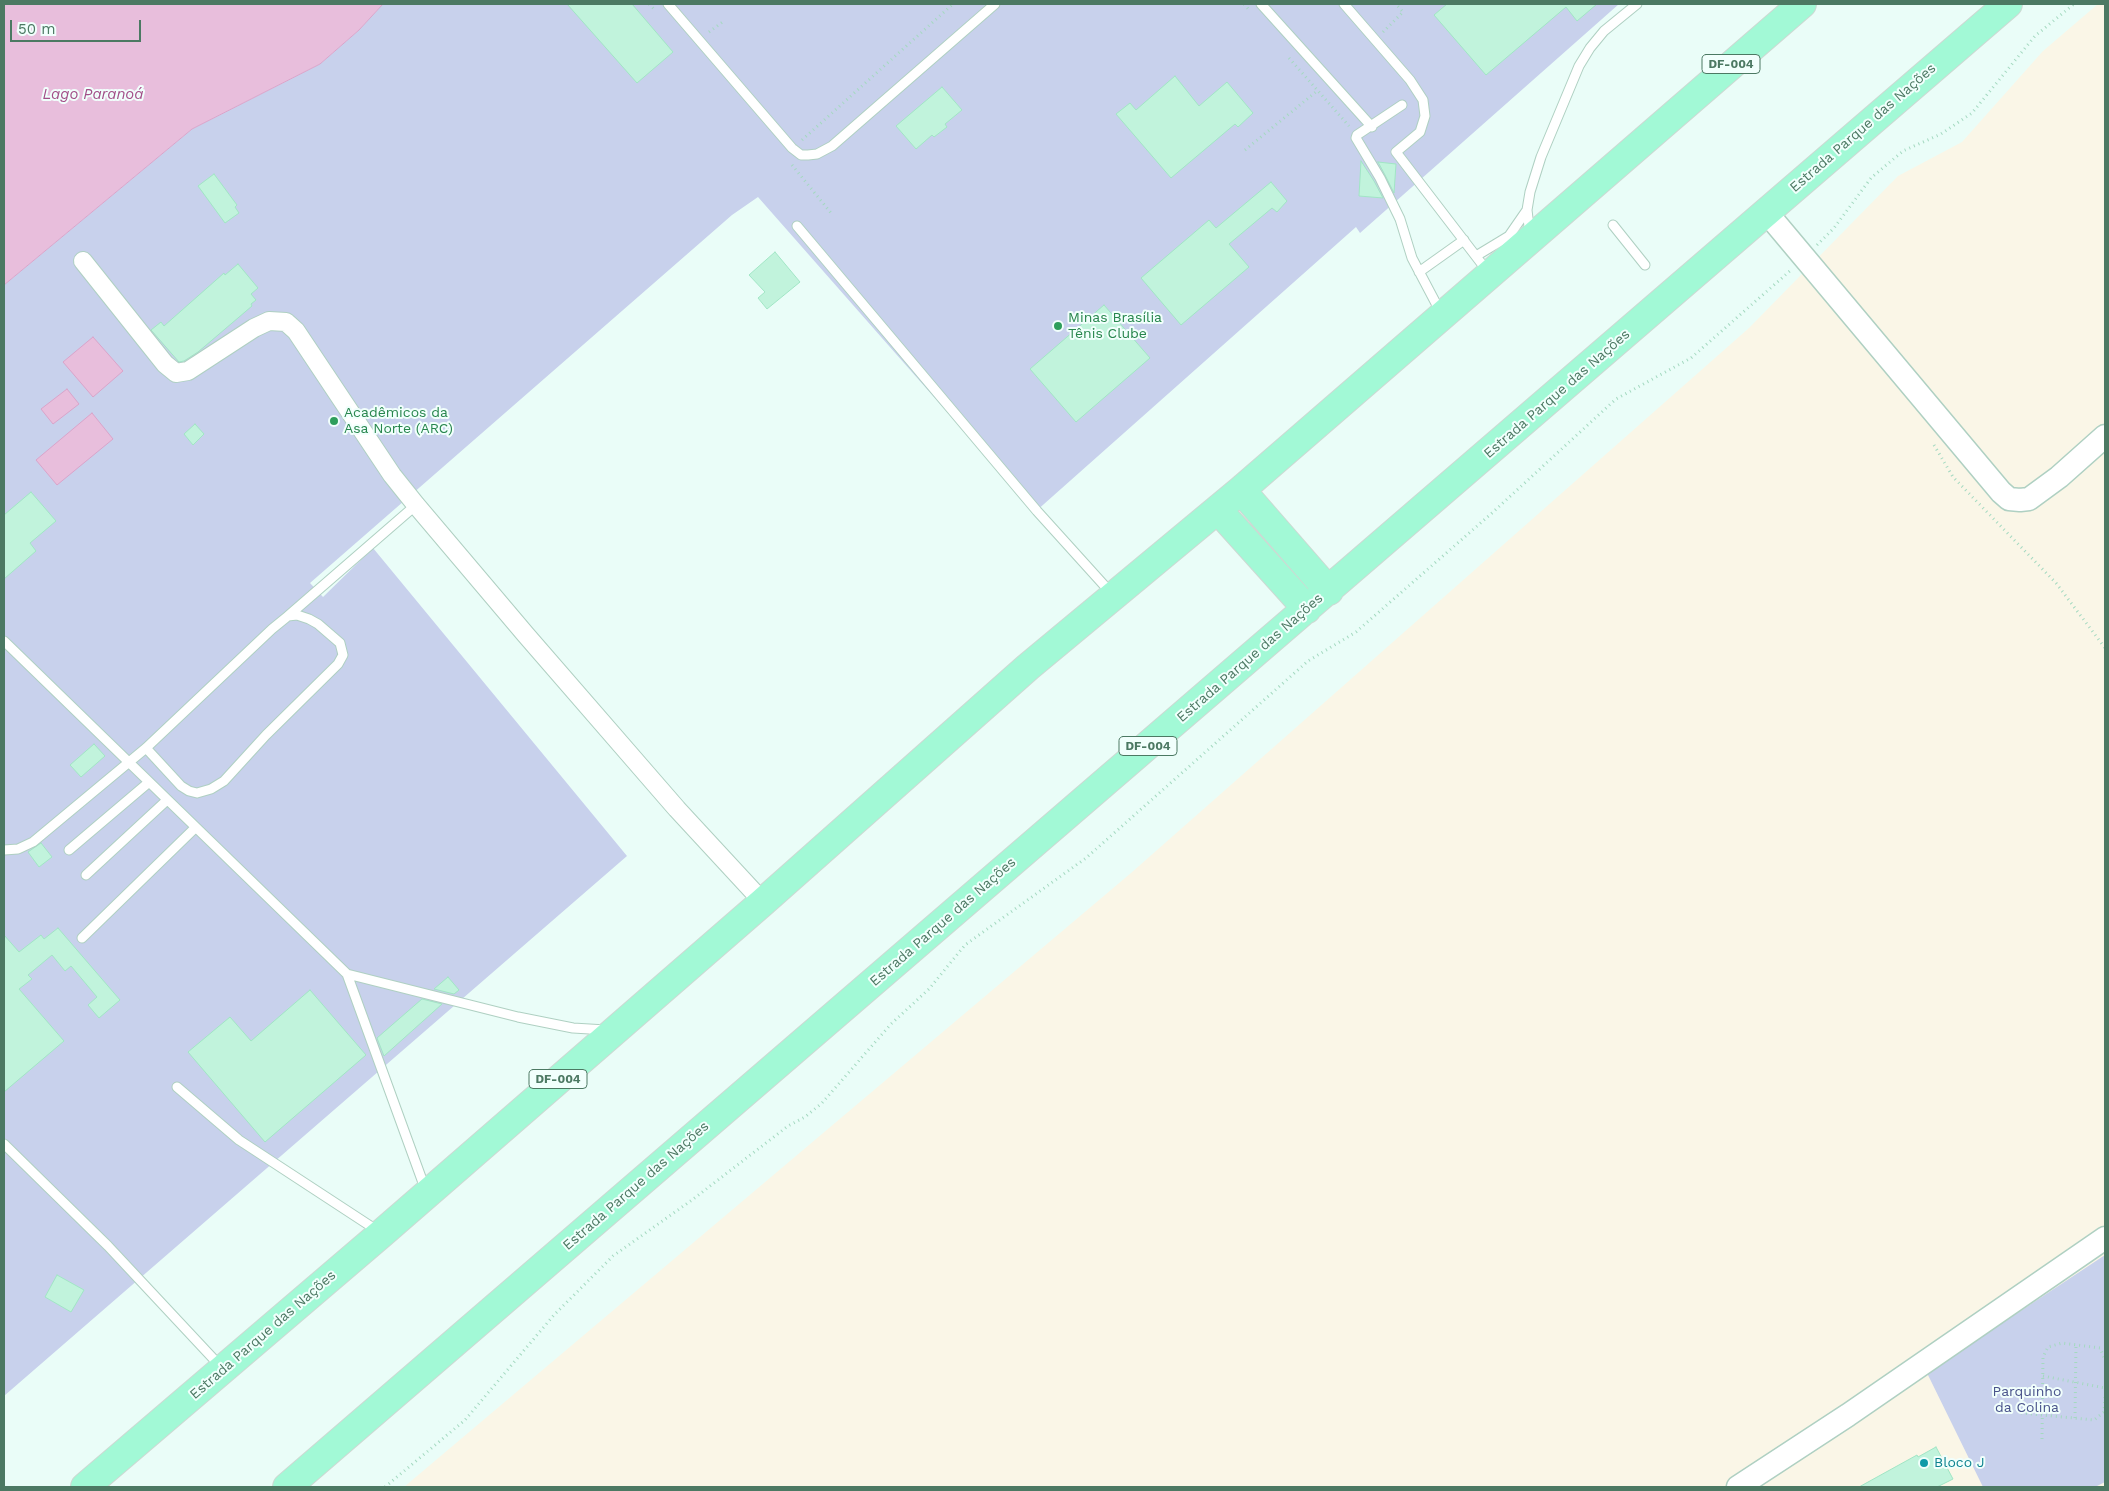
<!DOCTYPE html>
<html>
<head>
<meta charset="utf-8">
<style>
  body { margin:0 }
  #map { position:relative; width:2109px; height:1491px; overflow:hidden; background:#eafdf8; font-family:"Work Sans",sans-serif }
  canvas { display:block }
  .frame { position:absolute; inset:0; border:5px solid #4c7963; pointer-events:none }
  .scale { position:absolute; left:10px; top:20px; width:131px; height:22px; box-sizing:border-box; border:2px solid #4c7963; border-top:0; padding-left:6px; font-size:15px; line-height:18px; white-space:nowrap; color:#4c7963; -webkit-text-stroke:4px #f1fffc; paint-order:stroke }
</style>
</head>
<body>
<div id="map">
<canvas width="2109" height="1491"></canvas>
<div class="frame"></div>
<div class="scale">50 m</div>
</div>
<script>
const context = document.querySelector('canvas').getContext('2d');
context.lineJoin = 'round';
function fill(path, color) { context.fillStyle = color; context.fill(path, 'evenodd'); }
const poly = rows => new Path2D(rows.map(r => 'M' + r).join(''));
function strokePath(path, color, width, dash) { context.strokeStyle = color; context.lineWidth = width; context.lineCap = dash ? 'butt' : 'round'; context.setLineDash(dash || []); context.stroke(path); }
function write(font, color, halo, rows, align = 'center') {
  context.font = font + ' "Work Sans",sans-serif'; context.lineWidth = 4; context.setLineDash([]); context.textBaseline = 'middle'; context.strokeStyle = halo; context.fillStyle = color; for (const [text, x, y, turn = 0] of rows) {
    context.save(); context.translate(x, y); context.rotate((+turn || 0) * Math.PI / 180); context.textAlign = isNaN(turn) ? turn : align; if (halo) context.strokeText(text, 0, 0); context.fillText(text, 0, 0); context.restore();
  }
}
const education = poly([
  [2098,4,2105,4,2105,1487,404,1487,1131,873,1749,328,1898,176,1962,142,2043,51]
]);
const green = poly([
  [383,4,1619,4,1360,233,1356,227,1035,512,758,197,732,215,310,583,323,597,373,548,627,856,4,1396,4,285,192,129,320,64,359,30],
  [2105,1255,2105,1482,2095,1487,1983,1487,1927,1373]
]);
const water = poly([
  [4,4,383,4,359,30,320,64,192,129,4,285,4,4],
  [93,337,123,371,93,397,63,362,93,337],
  [67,389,79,404,53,424,41,409,67,389],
  [92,413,113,439,57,485,36,460,92,413]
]);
const building = poly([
  [567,4,632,4,673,52,637,83,567,4],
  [1447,4,1597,4,1577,21,1566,7,1486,75,1434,15,1447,4],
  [1175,76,1199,106,1227,82,1253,113,1238,127,1235,124,1171,178,1116,114,1130,103,1136,110,1175,76],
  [942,87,962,110,945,124,947,127,934,137,932,135,916,149,896,126,942,87],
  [1361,161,1374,181,1383,198,1359,196,1361,161],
  [1378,162,1396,164,1394,193,1385,175,1378,162],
  [214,174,237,205,235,207,239,213,225,223,198,186,214,174],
  [1271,182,1287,201,1277,212,1272,208,1229,244,1249,267,1181,325,1141,278,1209,220,1216,228,1271,182],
  [775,252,800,282,767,309,758,298,765,292,749,275,775,252],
  [238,264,258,288,251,294,256,300,251,304,252,306,198,352,184,361,179,362,151,330,161,322,164,326,224,273,225,275,238,264],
  [1104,305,1150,358,1076,422,1030,369,1104,305],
  [195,424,204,434,193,445,184,434,195,424],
  [31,492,56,521,30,543,36,551,4,579,4,515,31,492],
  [94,744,105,756,81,777,70,765,94,744],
  [41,843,52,857,39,867,28,852,41,843],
  [58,928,120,1000,99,1018,88,1005,97,997,71,966,65,971,52,955,28,975,32,979,19,989,64,1041,4,1092,4,935,19,952,41,935,44,939,58,928],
  [448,977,459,990,454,994,434,989,448,977],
  [310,990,366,1055,265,1142,188,1052,230,1017,251,1041,310,990],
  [422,999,442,1004,384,1056,377,1038,422,999],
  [57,1275,84,1290,71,1312,45,1297,57,1275],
  [1936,1447,1953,1479,1937,1487,1859,1487,1917,1455,1918,1457,1936,1447]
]);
const path = poly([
  [649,4,656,11],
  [1244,4,1250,11],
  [709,32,724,21],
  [1383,32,1403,12,1396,4],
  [1289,58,1349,126],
  [802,140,953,4],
  [1245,150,1317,91],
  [792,165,831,213],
  [1817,245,1834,228,1871,178,1903,151,1941,134,1972,113,2035,36,2074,4],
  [1934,445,1953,477,2056,583,2105,648],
  [2043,1376,2105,1388],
  [2021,1413,2094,1420,2104,1412,2105,1397],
  [2075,1418,2076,1345],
  [2042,1439,2043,1357,2048,1347,2062,1343,2100,1348,2105,1360],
  [385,1487,465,1420,554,1315,613,1256,692,1200,788,1126,805,1117,822,1103,891,1024,929,989,965,945,1086,858,1308,661,1356,632,1492,513,1616,399,1691,358,1791,270]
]);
const service = poly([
  [668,4,792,148,801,155,808,155,817,154,832,146,995,4],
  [1261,4,1372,127],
  [1344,4,1410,80,1423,100,1425,116,1420,132,1396,152,1488,272],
  [1402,105,1357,135,1356,138,1380,178,1400,219,1412,258,1441,313],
  [1613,225,1645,265],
  [797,226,1037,511,1112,594],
  [1530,235,1527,210,1530,192,1541,157,1579,66,1590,48,1604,31,1637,4],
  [1476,256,1509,236,1527,210],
  [1419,272,1464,240],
  [288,616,416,505],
  [4,641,347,974,426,1191],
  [4,850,18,849,33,842,146,748,272,629,288,616,297,615,309,619,318,624,340,643,343,655,338,664,266,735,224,781,211,789,197,793,189,791,181,786,146,748],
  [69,850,148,783],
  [86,875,166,801],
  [82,938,195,828],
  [347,974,518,1017,573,1028,606,1030],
  [177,1087,239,1140,378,1231],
  [4,1144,108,1246,222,1368]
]);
const minor = poly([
  [83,261,165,364,176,373,188,371,254,328,269,321,286,322,296,331,392,475,416,505,526,635,677,809,763,902]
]);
const tertiary = poly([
  [1767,213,2001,492,2009,499,2020,500,2029,499,2059,477,2105,436],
  [1738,1487,1848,1415,2105,1238]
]);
const trunk = poly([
  [1241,490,1329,591],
  [1218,510,1307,609],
  [85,1487,381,1234,763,902,1028,667,1241,490,1802,4],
  [287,1487,2008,4]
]);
const markers = [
  [1058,326,5,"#2e9e5b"],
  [334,421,5,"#2e9e5b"],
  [1924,1463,5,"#0f9aa8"]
];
const shields = [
  [1731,64,58],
  [1148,746,58],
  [558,1079,58]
];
const shieldNames = [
  ["DF-004",1731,64],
  ["DF-004",1148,746],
  ["DF-004",558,1079]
];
const streetNames = [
  ["Estrada Parque das Nações",1863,128,-41],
  ["Estrada Parque das Nações",1557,394,-41],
  ["Estrada Parque das Nações",1250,658,-41],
  ["Estrada Parque das Nações",943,922,-41],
  ["Estrada Parque das Nações",636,1186,-41],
  ["Estrada Parque das Nações",263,1335,-41]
];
const leisureNames = [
  ["Minas Brasília",1068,318],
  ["Tênis Clube",1068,334],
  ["Acadêmicos da",344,413],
  ["Asa Norte (ARC)",344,429]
];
const parkNames = [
  ["Parquinho",2027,1392],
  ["da Colina",2027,1408]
];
const cultureNames = [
  ["Bloco J",1934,1463]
];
const waterNames = [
  ["Lago Paranoá",93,95]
];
fill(education, '#faf6e7');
fill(green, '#c8d1ec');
fill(water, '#e8bedc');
strokePath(water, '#daa4ca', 1);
fill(building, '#c1f3dc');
strokePath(building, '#a1e6c5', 1);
strokePath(service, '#afd0c2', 11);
strokePath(minor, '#afd0c2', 20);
strokePath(tertiary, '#afd0c2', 25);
strokePath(trunk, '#cdd9d3', 30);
strokePath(path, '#a4d9c0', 3, [1, 4]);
strokePath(service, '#fff', 9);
strokePath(minor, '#fff', 18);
strokePath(tertiary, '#fff', 22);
strokePath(trunk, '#a2f9d6', 28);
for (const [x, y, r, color] of markers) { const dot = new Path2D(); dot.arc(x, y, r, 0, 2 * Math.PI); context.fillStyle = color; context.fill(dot); strokePath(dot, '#f1fffc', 2); }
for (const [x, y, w] of shields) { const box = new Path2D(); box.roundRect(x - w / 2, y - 9.5, w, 19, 4); context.fillStyle = '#f1fffc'; context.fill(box); strokePath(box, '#4c7963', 1); }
write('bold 12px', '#4c7963', null, shieldNames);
write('14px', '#4c7963', '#f1fffc', streetNames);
write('14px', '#27864d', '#f1fffc', leisureNames, 'left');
write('14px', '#49538b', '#f1fffc', parkNames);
write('14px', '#0d838f', '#f1fffc', cultureNames, 'left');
write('italic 15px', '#a24e88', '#f1fffc', waterNames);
</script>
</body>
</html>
